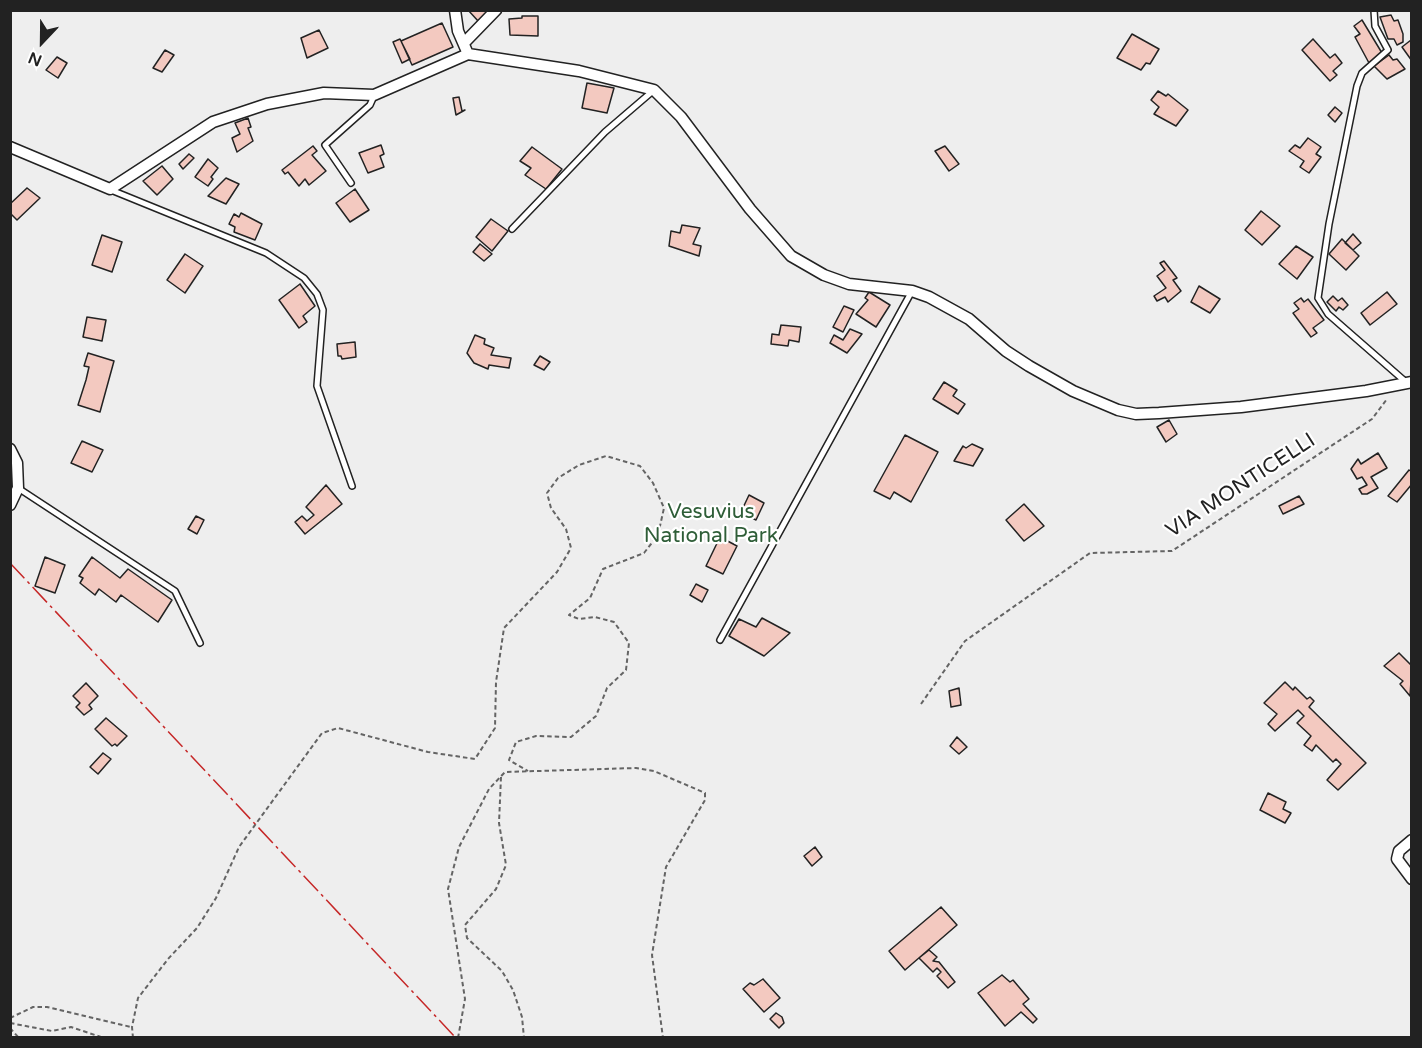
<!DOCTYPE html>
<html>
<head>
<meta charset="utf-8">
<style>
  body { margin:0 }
  #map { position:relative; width:1422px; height:1048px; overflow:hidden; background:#fff; font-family:"Varela Round",sans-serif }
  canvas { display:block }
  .frame { position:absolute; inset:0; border:12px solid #222; pointer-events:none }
  .north { position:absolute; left:12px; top:12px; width:60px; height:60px; -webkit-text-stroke:4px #fff; paint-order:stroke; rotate:202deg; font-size:16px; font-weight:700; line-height:24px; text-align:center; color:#222 }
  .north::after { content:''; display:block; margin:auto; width:21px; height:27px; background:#222; clip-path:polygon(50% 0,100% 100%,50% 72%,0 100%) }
</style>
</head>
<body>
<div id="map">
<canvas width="1422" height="1048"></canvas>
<div class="frame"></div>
<div class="north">N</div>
</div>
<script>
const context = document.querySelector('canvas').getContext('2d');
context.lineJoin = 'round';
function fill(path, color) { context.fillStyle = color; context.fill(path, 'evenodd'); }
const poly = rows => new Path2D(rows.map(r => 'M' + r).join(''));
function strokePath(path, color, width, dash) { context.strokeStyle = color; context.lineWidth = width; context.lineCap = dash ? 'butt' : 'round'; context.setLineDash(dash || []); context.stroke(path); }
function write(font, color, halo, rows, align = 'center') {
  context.font = font + ' "Varela Round",sans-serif'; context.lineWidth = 4.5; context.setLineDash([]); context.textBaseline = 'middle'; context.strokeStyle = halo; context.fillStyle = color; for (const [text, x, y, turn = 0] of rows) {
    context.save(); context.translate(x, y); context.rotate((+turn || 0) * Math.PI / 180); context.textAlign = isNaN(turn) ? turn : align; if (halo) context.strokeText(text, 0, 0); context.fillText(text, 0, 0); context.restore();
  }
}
const green = poly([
  [10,11,1411,11,1411,1037,11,1037,10,11]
]);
const building = poly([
  [468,10,490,10,479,22,468,10],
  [1391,15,1394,21,1398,20,1403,34,1403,42,1397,45,1394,39,1388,39,1380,17,1391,15],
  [522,16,538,16,538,36,510,35,509,19,522,18,522,16],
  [1362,20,1382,53,1369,63,1355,37,1360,34,1354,26,1362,20],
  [442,23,453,47,412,65,401,41,442,23],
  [319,30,328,48,307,58,301,38,319,30],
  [1132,34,1159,49,1150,64,1146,63,1141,70,1117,58,1132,34],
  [400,39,410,59,402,63,393,42,400,39],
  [1313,39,1330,58,1335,54,1342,63,1333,71,1337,75,1330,81,1302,50,1313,39],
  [1411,40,1412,41,1412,61,1402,47,1411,40],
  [165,50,174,55,162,72,153,68,165,50],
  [1389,55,1393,60,1397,59,1405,69,1387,79,1374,66,1389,55],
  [57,57,67,63,58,78,46,70,57,57],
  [587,83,614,88,607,113,582,108,587,83],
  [1158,91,1166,96,1168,94,1188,110,1176,126,1154,114,1159,107,1151,100,1158,91],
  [459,97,462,111,465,110,456,115,453,98,459,97],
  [1335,107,1342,113,1335,122,1328,115,1335,107],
  [248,118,251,127,248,128,253,141,237,152,232,138,240,134,235,123,248,118],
  [1308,138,1321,147,1316,154,1321,157,1309,173,1300,167,1304,161,1289,151,1295,145,1300,148,1308,138],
  [381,145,384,154,380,156,384,167,368,173,359,153,381,145],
  [313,146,317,151,312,155,326,171,309,185,305,179,299,186,288,172,285,174,282,170,313,146],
  [945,146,959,164,949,171,935,151,945,146],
  [532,147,562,169,546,189,525,175,531,168,520,161,532,147],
  [189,154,194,158,183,169,179,164,189,154],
  [208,159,218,168,211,177,213,179,208,186,195,177,208,159],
  [162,166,173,179,157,195,143,181,162,166],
  [226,178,239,184,226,204,208,196,226,178],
  [27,188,40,198,17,220,10,213,10,204,27,188],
  [355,189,369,210,350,222,336,203,355,189],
  [1261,211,1280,226,1262,245,1245,230,1261,211],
  [241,213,262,224,255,240,234,232,235,227,229,224,234,214,239,217,241,213],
  [491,219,508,231,492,251,476,237,491,219],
  [682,225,700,228,693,244,701,246,699,256,669,246,671,231,680,233,682,225],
  [1353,234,1361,243,1353,250,1345,243,1353,234],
  [102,235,122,242,112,272,92,265,102,235],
  [1342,239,1359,256,1346,270,1329,254,1342,239],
  [480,244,492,254,484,261,473,252,480,244],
  [1296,246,1313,257,1297,279,1279,264,1296,246],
  [185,254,203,266,185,293,167,280,185,254],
  [1164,261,1177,278,1173,280,1181,291,1168,302,1165,297,1157,301,1154,296,1166,288,1157,276,1165,270,1160,263,1164,261],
  [300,284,315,306,303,316,307,322,299,328,279,300,300,284],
  [1199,286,1220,299,1210,313,1191,302,1199,286],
  [869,292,890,305,876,327,856,314,868,300,865,298,869,292],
  [1387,292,1397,304,1370,325,1361,313,1387,292],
  [1333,296,1338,301,1342,298,1348,305,1343,310,1339,307,1336,311,1327,302,1333,296],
  [1301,298,1304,302,1308,299,1324,320,1313,328,1317,333,1311,337,1293,313,1299,309,1294,303,1301,298],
  [844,306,854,310,843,332,833,327,844,306],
  [87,317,106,320,102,341,83,337,87,317],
  [781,325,801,327,799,342,789,340,788,346,771,344,772,334,779,335,781,325],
  [850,329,862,334,847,353,830,343,834,335,843,340,850,329],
  [475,335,485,339,484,344,494,348,491,355,511,358,509,368,489,365,488,369,474,363,467,353,475,335],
  [355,342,356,357,342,359,341,356,338,356,337,344,355,342],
  [88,353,114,361,100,412,78,405,86,380,89,367,84,366,88,353],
  [540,356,550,362,544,370,534,365,540,356],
  [944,382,957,390,953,396,965,404,958,414,933,399,944,382],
  [1169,420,1177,434,1166,442,1157,427,1169,420],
  [905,435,938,452,911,502,894,492,890,499,874,491,905,435],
  [82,441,103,450,92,472,71,463,82,441],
  [972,444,983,449,973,466,954,461,963,446,966,448,972,444],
  [1378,453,1387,468,1371,477,1378,488,1367,494,1362,494,1359,489,1367,485,1362,477,1357,479,1351,469,1358,459,1361,464,1378,453],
  [1409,470,1412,472,1412,484,1397,502,1388,496,1409,470],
  [326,485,342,504,305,534,295,522,302,516,307,521,314,515,306,507,326,485],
  [749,495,764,503,756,520,741,512,749,495],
  [1299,496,1304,504,1283,514,1279,506,1299,496],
  [1024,504,1044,526,1024,541,1006,520,1024,504],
  [196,516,204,520,197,534,188,529,196,516],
  [720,537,737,546,723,574,706,566,720,537],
  [45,557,65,565,55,593,35,586,45,557],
  [92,557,120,578,128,569,172,600,158,622,121,595,116,602,99,589,95,595,80,583,83,578,79,576,92,557],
  [696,584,708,590,702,602,690,595,696,584],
  [762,618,790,633,764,656,729,636,739,619,756,627,762,618],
  [1399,653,1412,666,1410,696,1400,684,1403,681,1384,666,1399,653],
  [1285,682,1293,690,1295,687,1307,699,1310,697,1314,701,1309,707,1366,763,1338,790,1327,780,1341,764,1336,759,1333,762,1316,745,1312,751,1304,745,1311,736,1297,723,1304,716,1298,710,1275,731,1268,724,1277,714,1264,703,1285,682],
  [86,683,98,696,89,705,92,709,84,715,76,707,80,703,73,696,86,683],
  [959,688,961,705,951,707,949,691,959,688],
  [106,718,127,736,117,746,115,744,112,746,95,729,106,718],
  [957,737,967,747,959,754,950,746,957,737],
  [103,753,111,759,98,774,90,767,103,753],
  [1268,793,1286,802,1283,809,1291,813,1285,823,1260,810,1268,793],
  [815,847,822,857,812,866,804,856,815,847],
  [941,907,957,925,905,970,889,951,941,907],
  [929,950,937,957,933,961,939,962,955,982,948,988,937,976,941,972,937,968,933,972,919,958,929,950],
  [1002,975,1010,982,1013,980,1029,999,1023,1004,1037,1019,1033,1023,1021,1012,1005,1026,978,993,1002,975],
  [763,979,780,998,764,1012,743,989,750,983,754,985,763,979],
  [776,1013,782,1017,784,1023,779,1028,770,1019,776,1013]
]);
const path = poly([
  [921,704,965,641,1090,553,1172,551,1372,419,1387,399],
  [501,777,499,823,506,865,496,889,465,925,467,938,502,971,513,990,522,1017,524,1038],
  [10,1018,33,1007,47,1007,131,1027],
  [10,1023,52,1031,71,1027,104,1038],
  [10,1028,19,1038],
  [133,1038,132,1027,138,998,168,959,197,928,216,898,239,847,322,733,338,728,428,752,475,759,495,728,496,682,504,628,557,572,571,548,566,529,551,508,547,493,558,478,579,465,606,456,640,466,653,483,664,508,658,535,644,553,603,569,590,598,569,615,579,619,595,617,614,622,629,643,626,670,607,688,596,716,571,737,536,736,516,742,509,760,528,771],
  [458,1038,465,999,448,889,459,847,489,789,505,772,636,768,654,771,705,793,705,800,666,867,652,955,663,1038]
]);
const lane = poly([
  [1374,10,1375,26,1388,50,1362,73,1357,86,1329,224,1318,298,1328,314,1407,383],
  [351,183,325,145,370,105,374,96],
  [111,190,266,253,304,278,317,294,323,310,317,386,352,486],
  [512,229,605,132,654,90],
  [18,488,175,591,200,643],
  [720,640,912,291]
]);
const street = poly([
  [455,10,458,31,468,54,579,71,654,90,681,117,750,209,791,256,824,275,849,284,912,291,929,297,969,319,1006,351,1029,366,1073,391,1118,410,1136,414,1159,413,1241,407,1366,391,1412,382],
  [464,43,496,10],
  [10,147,110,189,213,122,267,104,324,93,374,95,468,54],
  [10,449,17,463,18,488,10,505],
  [1412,840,1399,851,1397,859,1412,879]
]);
const power = poly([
  [10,563,456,1038]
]);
const streetNames = [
  ["VIA MONTICELLI",1241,486,-33]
];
const parkNames = [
  ["Vesuvius",711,512],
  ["National Park",711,536]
];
fill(green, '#eee');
strokePath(green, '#6f6f6f', 1.5);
fill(building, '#f3c9c0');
strokePath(building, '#222', 1.5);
strokePath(lane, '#222', 8);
strokePath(street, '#222', 13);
strokePath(path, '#646464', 2, [4.5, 3]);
strokePath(lane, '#fff', 5);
strokePath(street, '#fff', 10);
strokePath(power, '#c62828', 1.5, [21, 4.5, 3, 4.5]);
write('21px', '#222', '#fff', streetNames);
write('21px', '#2f5e38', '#fff', parkNames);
</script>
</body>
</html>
